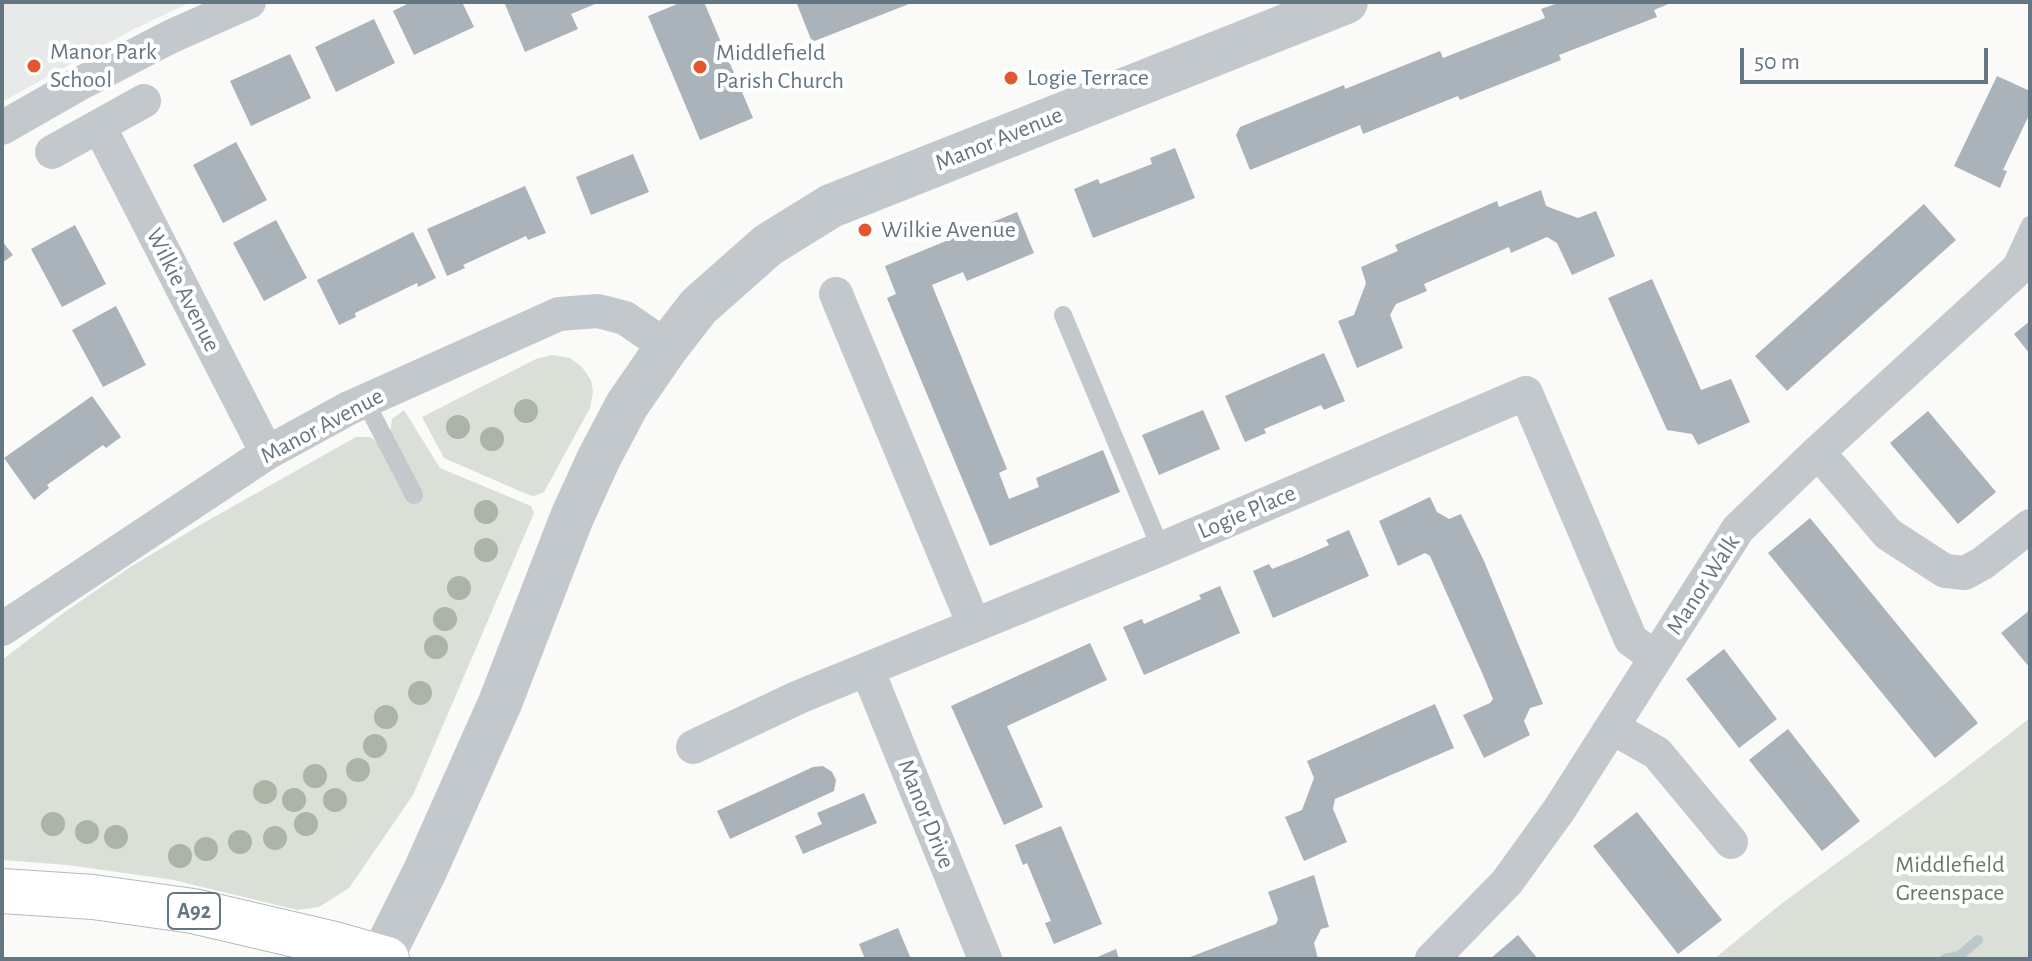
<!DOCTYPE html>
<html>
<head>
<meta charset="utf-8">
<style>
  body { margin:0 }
  #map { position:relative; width:2032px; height:961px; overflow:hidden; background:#fafaf8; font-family:"Alegreya Sans",sans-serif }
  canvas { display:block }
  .frame { position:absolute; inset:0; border:4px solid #657683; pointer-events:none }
  .scale { position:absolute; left:1740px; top:48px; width:248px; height:36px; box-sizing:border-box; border:4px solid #657683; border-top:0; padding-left:10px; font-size:24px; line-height:28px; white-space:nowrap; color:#657683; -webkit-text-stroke:6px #fff; paint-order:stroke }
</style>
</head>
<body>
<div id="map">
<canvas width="2032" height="961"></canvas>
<div class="frame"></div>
<div class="scale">50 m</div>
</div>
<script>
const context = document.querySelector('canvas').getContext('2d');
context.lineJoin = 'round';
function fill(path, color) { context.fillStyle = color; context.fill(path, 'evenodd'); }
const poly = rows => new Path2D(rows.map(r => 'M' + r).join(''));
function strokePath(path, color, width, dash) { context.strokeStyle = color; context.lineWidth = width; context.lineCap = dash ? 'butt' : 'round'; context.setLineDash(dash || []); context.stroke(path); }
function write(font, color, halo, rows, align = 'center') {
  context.font = font + ' "Alegreya Sans",sans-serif'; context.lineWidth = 8; context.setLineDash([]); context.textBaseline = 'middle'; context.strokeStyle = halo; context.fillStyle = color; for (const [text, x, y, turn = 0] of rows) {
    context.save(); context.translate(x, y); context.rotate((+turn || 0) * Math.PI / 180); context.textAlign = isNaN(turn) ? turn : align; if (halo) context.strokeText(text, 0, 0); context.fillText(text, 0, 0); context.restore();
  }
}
const built = poly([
  [2,2,191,2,132,30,2,102]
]);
const green = poly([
  [552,355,570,358,582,367,591,380,593,392,590,408,544,492,534,496,529,495,444,458,422,417,536,359],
  [404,410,440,468,531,506,534,513,413,795,349,888,319,907,297,910,174,880,68,865,2,860,2,660,66,611,132,566,200,525,356,437,370,437,376,441,390,432,392,419],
  [2030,718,2030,959,1714,959,1781,904,1946,783]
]);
const stream = poly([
  [1945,959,1959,956,1978,940]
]);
const building = poly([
  [411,2,462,2,474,27,414,55,393,11],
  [504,2,600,2,571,14,578,29,525,52],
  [682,2,704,2,753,118,700,140,648,16],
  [803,2,914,2,812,42,797,4],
  [1561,2,1673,2,1654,10,1657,17,1559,55,1561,60,1460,100,1458,96,1363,134,1360,125,1250,170,1236,135,1240,127,1344,85,1345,89,1440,51,1443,58,1545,18,1541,9],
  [374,19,395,63,336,92,315,47],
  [290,54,311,98,251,126,230,81],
  [1997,76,2030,91,2030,113,2003,170,2007,171,2000,188,1954,166],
  [236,142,267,200,223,223,193,165],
  [1175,148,1195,198,1093,238,1074,189,1098,179,1100,184,1152,164,1150,158],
  [633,154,649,192,591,215,576,177],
  [525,186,546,233,528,240,526,236,463,265,465,268,447,276,427,229],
  [1541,190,1546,206,1578,218,1596,211,1615,256,1572,275,1557,243,1547,237,1511,253,1509,247,1424,284,1427,291,1396,304,1390,315,1403,348,1357,368,1338,321,1354,315,1366,283,1361,267,1398,251,1395,245,1497,201,1499,207],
  [1924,204,1956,240,1787,391,1755,356],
  [1017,212,1034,253,967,281,963,272,932,285,1007,469,999,473,1009,499,1039,487,1036,478,1103,450,1120,492,990,546,887,298,896,294,885,266],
  [276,220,307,278,264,301,233,243],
  [75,225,106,284,62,307,31,249],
  [413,232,436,278,418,287,417,283,355,313,356,317,339,325,317,280],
  [2,241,13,255,2,263],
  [1652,279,1701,390,1731,379,1750,422,1698,445,1692,434,1667,430,1608,298],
  [116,306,146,365,103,387,72,330],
  [2030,321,2030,354,2014,334],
  [1324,353,1345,401,1324,410,1321,405,1264,429,1266,433,1245,442,1225,396],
  [92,396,121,437,106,448,103,445,47,485,49,488,34,500,4,458],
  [1203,410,1220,449,1159,475,1142,435],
  [1928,411,1996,492,1958,524,1890,443],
  [1430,497,1437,512,1449,519,1461,514,1484,561,1543,704,1530,708,1524,721,1530,735,1484,758,1463,715,1490,703,1493,699,1483,675,1430,556,1425,553,1398,566,1379,521],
  [1810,518,1978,723,1935,758,1768,553],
  [1349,530,1369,576,1273,618,1253,571,1269,564,1272,569,1302,557,1329,545,1326,540],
  [1220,586,1240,633,1144,675,1123,627,1142,619,1144,624,1201,599,1199,595],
  [2030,610,2030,668,2001,633],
  [1090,643,1107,680,1007,726,1043,807,1004,825,951,706],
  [1724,649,1777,719,1739,748,1686,679],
  [1435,704,1454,748,1335,799,1333,809,1347,842,1304,861,1285,817,1302,810,1314,778,1307,761],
  [1788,729,1860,821,1822,851,1749,760],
  [823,766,832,772,836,780,834,791,730,839,717,811,813,767],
  [864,793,877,823,803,854,795,836,822,824,817,813],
  [1637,812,1722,920,1678,954,1593,846],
  [1061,826,1102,924,1054,944,1045,923,1051,921,1027,863,1023,865,1015,845],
  [1314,875,1329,927,1321,929,1314,943,1318,959,1185,959,1276,924,1278,919,1268,892],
  [898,928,911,959,865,959,859,944],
  [1518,935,1538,959,1490,959],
  [1116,949,1119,959,1093,959]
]);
const service = poly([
  [2011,266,2030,225],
  [1063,315,1161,549],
  [365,401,414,495]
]);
const minor = poly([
  [99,126,267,453],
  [2,128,79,84,172,36,249,2],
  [52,152,144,101],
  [836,294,974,625],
  [1818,452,1888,534,1945,571,1965,573,1983,563,2030,526],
  [2,629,267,453,349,408,559,314,598,311,625,318,667,347],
  [867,669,985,959],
  [1613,728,1657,753,1731,842],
  [693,747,799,697,1161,549,1526,393,1631,640,1655,657],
  [1432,959,1507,882,1559,810,1738,529,1818,452,2030,258]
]);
const tertiary = poly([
  [381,959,425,871,500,703,572,517,599,458,627,405,667,347,699,306,768,245,831,206,1346,2]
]);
const primary = poly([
  [2,891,93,897,193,911,334,944,387,959]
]);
const trees = [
  [526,411],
  [458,427],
  [492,439],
  [486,512],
  [486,550],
  [459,588],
  [445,619],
  [436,647],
  [420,693],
  [386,717],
  [375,746],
  [358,770],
  [315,776],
  [265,792],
  [294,800],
  [335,800],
  [53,824],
  [306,824],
  [87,832],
  [116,837],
  [275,838],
  [240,842],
  [206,849],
  [180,856]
];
const markers = [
  [34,66,8,"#e4572e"],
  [700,67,8,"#e4572e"],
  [1011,78,8,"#e4572e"],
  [865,230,8,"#e4572e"]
];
const shields = [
  [194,911,52]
];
const shieldNames = [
  ["A92",194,911]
];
const poiNames = [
  ["Manor Park",50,52],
  ["School",50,80],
  ["Middlefield",716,53],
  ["Parish Church",716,81],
  ["Logie Terrace",1027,78],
  ["Wilkie Avenue",881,230]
];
const streetNames = [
  ["Manor Avenue",999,139,-22],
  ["Wilkie Avenue",183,290,63],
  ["Manor Avenue",322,426,-28],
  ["Logie Place",1247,512,-23],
  ["Manor Walk",1703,585,-57],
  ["Manor Drive",926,814,68]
];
const parkNames = [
  ["Middlefield",1950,865],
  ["Greenspace",1950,893]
];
fill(built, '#e8e9e9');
fill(green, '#dadfd7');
strokePath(stream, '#bbc7cb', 10);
fill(building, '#aab3b9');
strokePath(primary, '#b5babe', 46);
strokePath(service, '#c3c8cc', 18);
strokePath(minor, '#c3c8cc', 34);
strokePath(tertiary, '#c3c8cc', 44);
strokePath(primary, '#fff', 44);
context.fillStyle = '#aab4a7';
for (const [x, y] of trees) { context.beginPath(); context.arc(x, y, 12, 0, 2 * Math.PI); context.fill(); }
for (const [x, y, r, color] of markers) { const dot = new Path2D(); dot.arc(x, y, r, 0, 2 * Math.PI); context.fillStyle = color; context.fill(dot); strokePath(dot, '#fff', 3); }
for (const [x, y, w] of shields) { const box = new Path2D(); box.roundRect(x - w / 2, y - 18, w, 36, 6); context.fillStyle = '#fff'; context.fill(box); strokePath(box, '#657683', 2); }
write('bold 22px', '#657683', null, shieldNames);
write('24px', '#657683', '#fff', poiNames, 'left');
write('24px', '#657683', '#fff', streetNames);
write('24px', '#687a64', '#fff', parkNames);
</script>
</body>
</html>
